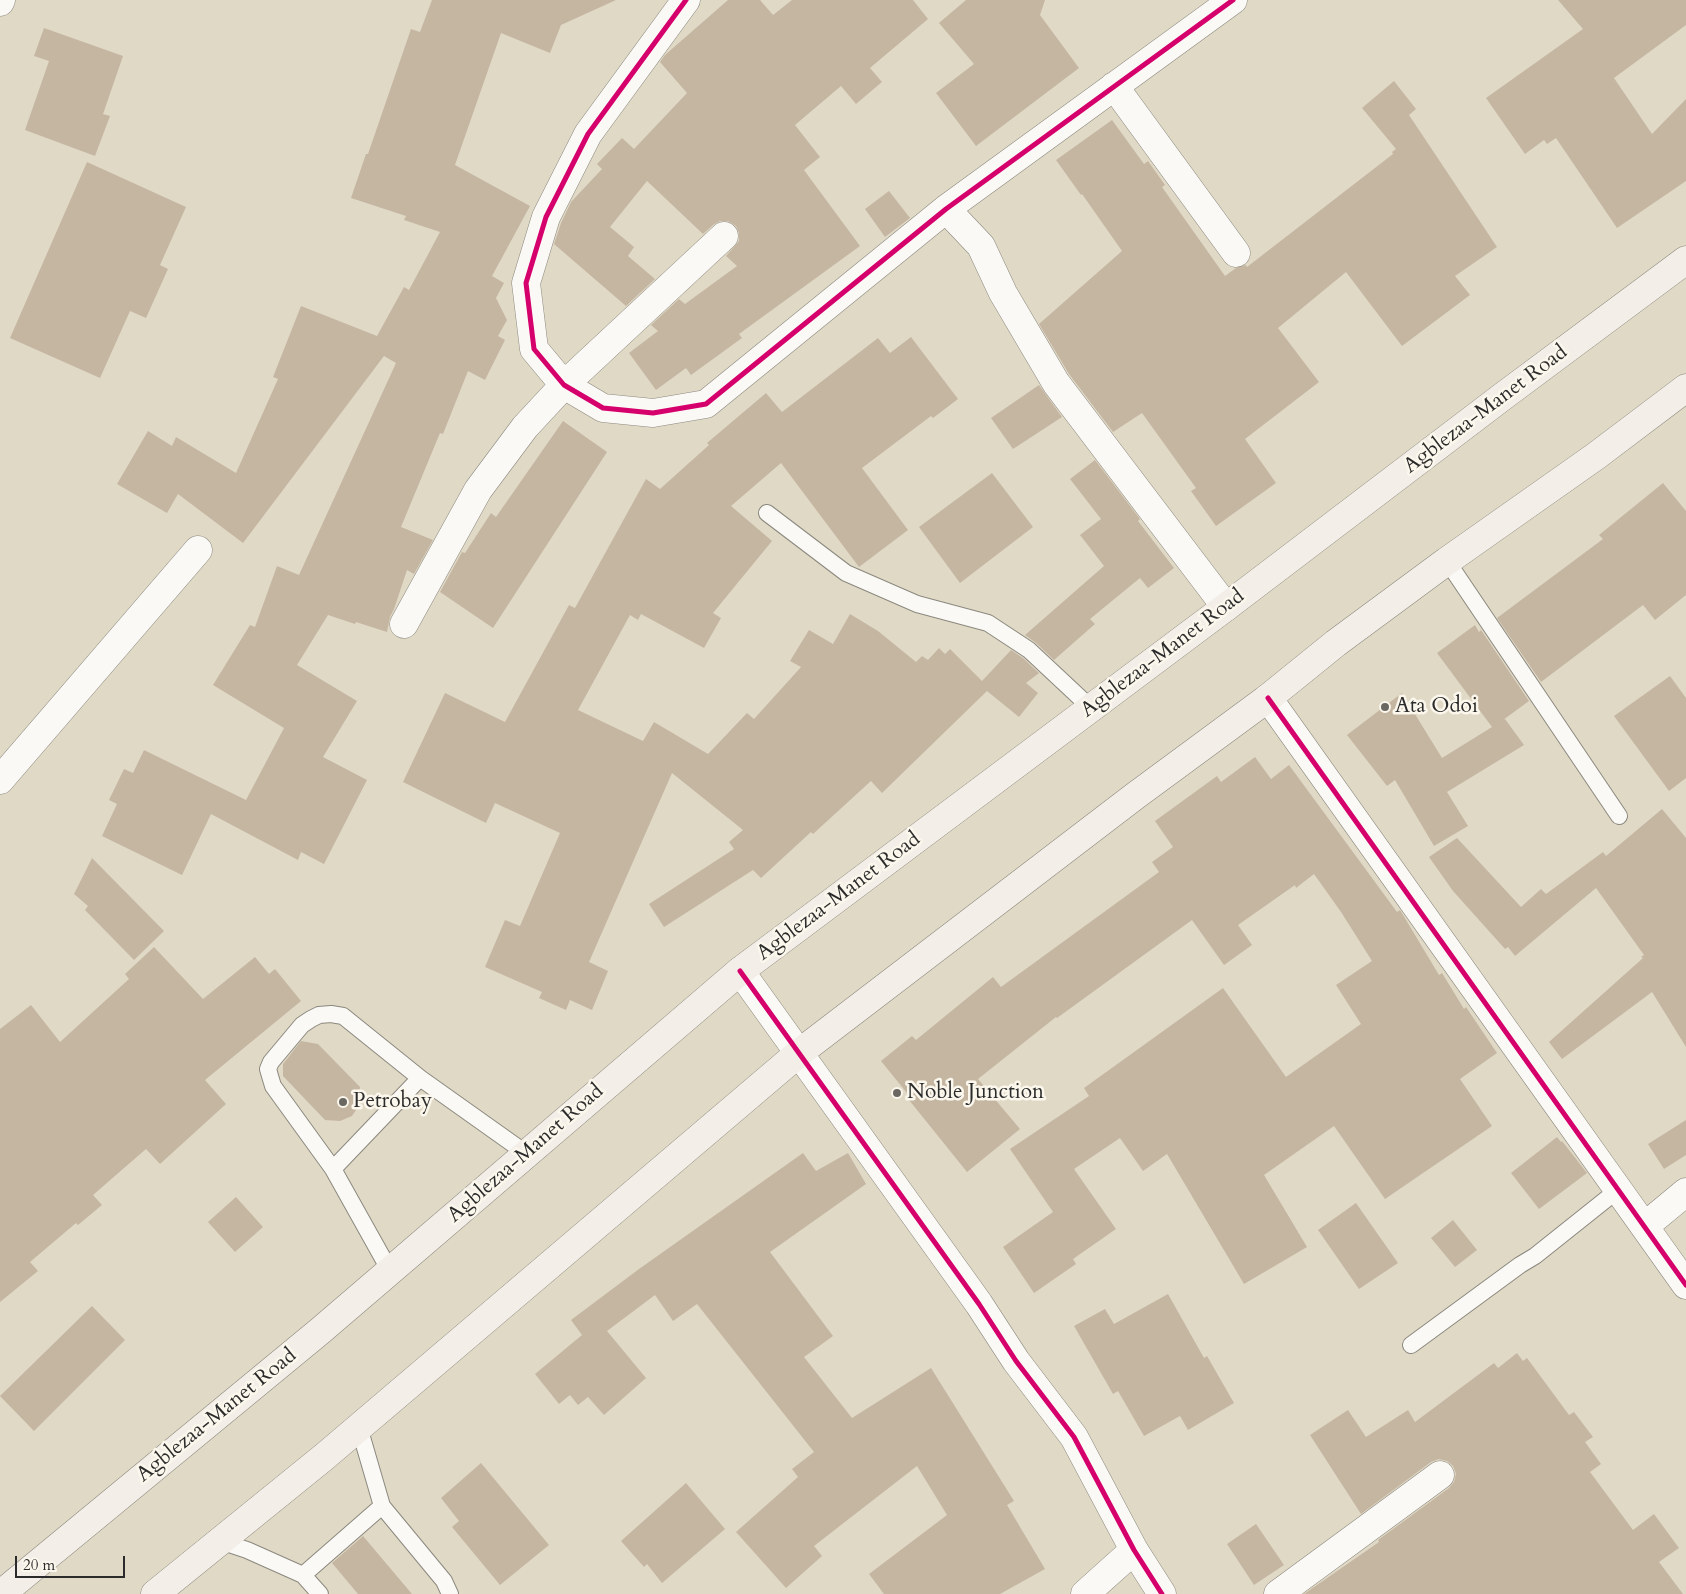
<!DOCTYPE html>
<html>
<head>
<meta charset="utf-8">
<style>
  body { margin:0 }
  #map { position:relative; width:1686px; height:1594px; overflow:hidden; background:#e0d9c6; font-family:Cardo,serif }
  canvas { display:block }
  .scale { position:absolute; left:15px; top:1556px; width:110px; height:22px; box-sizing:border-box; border:2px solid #2b2b2b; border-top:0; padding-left:6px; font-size:15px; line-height:18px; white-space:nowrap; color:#2b2b2b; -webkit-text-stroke:4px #fbf7ec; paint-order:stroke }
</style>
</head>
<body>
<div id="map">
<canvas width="1686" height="1594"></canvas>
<div class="scale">20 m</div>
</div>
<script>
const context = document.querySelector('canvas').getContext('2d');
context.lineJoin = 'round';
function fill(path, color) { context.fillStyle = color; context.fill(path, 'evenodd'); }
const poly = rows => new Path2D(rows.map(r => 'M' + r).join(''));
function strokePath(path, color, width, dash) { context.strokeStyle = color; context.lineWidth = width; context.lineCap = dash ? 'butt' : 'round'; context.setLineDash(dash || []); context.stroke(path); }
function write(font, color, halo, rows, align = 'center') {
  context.font = font + ' Cardo,serif'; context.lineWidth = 5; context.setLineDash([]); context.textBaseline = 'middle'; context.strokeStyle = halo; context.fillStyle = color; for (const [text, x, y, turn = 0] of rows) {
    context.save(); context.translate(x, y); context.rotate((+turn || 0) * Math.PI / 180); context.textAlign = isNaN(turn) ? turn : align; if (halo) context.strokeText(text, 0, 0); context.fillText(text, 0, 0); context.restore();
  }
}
const building = poly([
  [432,0,616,0,561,25,550,53,501,33,455,165,530,206,492,276,504,283,496,298,507,320,498,336,505,340,485,380,468,371,443,434,440,433,401,527,433,540,414,574,407,570,394,609,390,617,387,632,356,622,355,624,328,615,297,665,357,701,323,757,367,780,324,864,301,852,298,860,211,814,182,875,102,836,117,804,109,800,124,769,133,773,144,750,246,800,284,728,213,685,250,625,255,627,277,566,299,575,396,363,384,356,243,543,178,494,167,513,117,484,148,431,172,446,176,437,236,473,278,379,273,377,301,306,377,336,404,287,409,290,440,232,404,220,406,216,351,198,366,154,368,154,411,29,420,32],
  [728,0,760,0,773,15,792,0,913,0,928,19,870,68,882,82,856,104,841,86,795,125,820,157,804,170,860,246,739,334,742,338,691,375,686,368,656,390,629,353,658,331,651,325,679,299,685,304,737,266,726,256,739,241,739,233,736,226,728,221,720,221,713,225,703,234,647,181,610,227,634,247,628,256,655,279,626,306,554,244,561,223,571,202,602,169,597,164,622,138,634,149,687,93,660,62,665,55],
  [966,0,1045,0,1040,15,1079,68,976,146,936,93,974,64,939,23],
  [1558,0,1686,0,1686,25,1614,78,1652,134,1686,99,1686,181,1617,228,1556,138,1547,144,1544,140,1525,154,1486,98,1583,29],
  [44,28,123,56,103,114,110,116,95,156,25,130,49,61,34,56],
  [1394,81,1416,109,1409,115,1497,247,1455,276,1470,295,1402,346,1346,272,1278,328,1319,382,1245,439,1276,483,1216,526,1191,491,1196,488,1142,413,1113,432,1069,374,1039,324,1122,251,1082,194,1081,195,1056,160,1112,120,1144,164,1148,161,1165,185,1162,187,1225,276,1236,268,1246,265,1247,267,1393,154,1392,152,1396,149,1362,108],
  [87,162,186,207,160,265,168,269,146,318,130,311,100,378,10,338],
  [889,191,910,218,885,237,865,209],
  [911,337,958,399,933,418,931,416,862,468,908,530,859,567,781,463,731,506,772,541,713,613,721,618,704,648,641,614,638,620,630,615,578,710,643,741,654,722,708,754,747,713,754,719,801,667,790,661,809,630,833,644,850,614,878,631,916,662,922,656,928,660,939,648,945,654,950,649,982,681,1011,650,1023,658,1039,673,1026,683,1038,693,1019,717,987,691,882,793,871,781,813,834,811,832,761,878,753,870,664,927,649,904,734,849,729,842,743,830,672,773,589,962,608,971,592,1010,570,1000,566,1010,539,998,542,992,485,967,505,920,520,926,560,833,495,803,486,823,403,782,445,693,505,722,569,605,575,608,646,479,660,489,709,445,707,443,766,393,782,412,878,338,890,353],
  [1039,385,1062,417,1013,449,991,418],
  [563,421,607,452,493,628,440,592,462,552,465,553,491,513,496,517],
  [1095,460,1140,519,1138,521,1174,568,1148,588,1140,578,1090,619,1095,624,1054,660,1036,643,1025,635,1104,566,1080,535,1101,519,1070,479],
  [992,473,1033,527,960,583,919,527],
  [1663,483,1686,511,1686,595,1655,620,1643,605,1541,682,1497,618,1603,539,1599,535],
  [1475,625,1479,632,1481,630,1529,701,1503,720,1505,719,1524,745,1447,792,1468,826,1434,846,1395,780,1387,786,1347,735,1402,693,1442,758,1492,727,1437,653],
  [1670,676,1686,698,1686,778,1669,791,1614,716],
  [1255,757,1271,779,1289,765,1397,912,1400,910,1439,975,1442,973,1464,1009,1466,1007,1497,1053,1460,1079,1492,1126,1385,1199,1334,1126,1264,1175,1307,1247,1244,1284,1167,1154,1143,1171,1120,1138,1074,1169,1116,1229,1073,1259,1076,1264,1034,1293,1003,1247,1053,1212,1010,1149,1089,1096,1084,1088,1223,988,1286,1077,1361,1024,1336,985,1372,961,1341,912,1314,874,1296,888,1295,885,1238,925,1252,945,1224,965,1192,920,1057,1018,1056,1017,978,1079,1020,1129,967,1172,909,1100,911,1098,881,1061,912,1036,916,1040,993,977,1001,987,1159,872,1152,862,1173,847,1155,821,1217,776,1221,782],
  [1662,809,1686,838,1686,1047,1652,992,1562,1059,1549,1042,1643,958,1641,957,1644,955,1596,888,1515,956,1508,947,1505,949,1453,891,1429,857,1457,838,1521,907,1541,889,1546,894,1603,852,1606,856],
  [92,858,164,931,134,960,85,910,88,906,74,894],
  [154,947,203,999,255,957,269,974,275,969,301,1001,205,1080,226,1104,160,1164,146,1149,93,1195,102,1205,78,1225,76,1223,30,1262,38,1271,0,1302,0,1029,31,1005,60,1042,129,979,125,974],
  [301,1041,318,1044,360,1087,358,1107,352,1116,340,1121,325,1120,283,1076,283,1064],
  [1686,1120,1686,1155,1664,1169,1648,1144],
  [1557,1137,1561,1142,1562,1141,1587,1173,1539,1209,1511,1173],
  [803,1153,816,1171,848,1153,866,1184,770,1252,833,1336,804,1357,852,1418,931,1368,1014,1501,1007,1505,1045,1569,1000,1594,884,1594,869,1574,947,1515,917,1466,814,1546,822,1556,786,1588,736,1532,798,1477,792,1469,814,1452,697,1304,673,1321,655,1295,607,1331,646,1378,604,1415,588,1397,578,1405,570,1395,559,1404,535,1374,582,1335,571,1320,639,1269],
  [236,1197,263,1227,235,1252,208,1222],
  [1356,1203,1398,1263,1359,1289,1318,1230],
  [1453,1220,1477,1250,1455,1267,1431,1238],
  [1168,1294,1204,1358,1207,1356,1234,1403,1188,1430,1180,1416,1144,1436,1118,1391,1113,1394,1074,1326,1105,1309,1114,1324],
  [92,1306,125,1340,34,1431,0,1396],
  [1517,1353,1523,1361,1527,1358,1569,1415,1574,1412,1593,1437,1585,1442,1601,1464,1590,1472,1633,1530,1654,1514,1679,1548,1659,1562,1683,1594,1304,1594,1379,1542,1378,1540,1449,1488,1454,1482,1456,1474,1453,1466,1447,1461,1439,1459,1431,1462,1361,1514,1310,1435,1348,1410,1366,1437,1408,1410,1415,1422,1494,1363,1498,1368],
  [481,1463,549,1545,500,1585,452,1527,459,1521,441,1498],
  [686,1483,725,1529,662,1583,647,1564,644,1567,621,1541],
  [1256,1524,1284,1565,1254,1585,1227,1544],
  [363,1536,412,1594,358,1594,332,1563]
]);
const lane = poly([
  [767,513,846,573,917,604,988,623,1029,650,1091,708],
  [1447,561,1619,816],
  [333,1169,420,1078],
  [390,1271,333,1169,273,1086,270,1076,268,1069,271,1062,302,1025,311,1019,319,1015,331,1014,343,1016,420,1078,527,1154],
  [1411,1345,1520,1265,1535,1256,1619,1189],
  [359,1427,382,1506,444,1581,450,1594],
  [220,1541,247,1550,303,1575,320,1594],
  [303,1575,382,1506]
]);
const street = poly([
  [686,0,588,134,546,217,526,283,534,349,564,385,603,408,653,413,706,404,946,209,1233,0],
  [0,2,1,0],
  [1114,86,1236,253],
  [946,209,981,246,1003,293,1056,383,1226,607],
  [404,624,478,490,525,427,564,385,724,236],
  [1268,698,1686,1285],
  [0,780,198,550],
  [740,971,979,1304,1016,1361,1074,1437,1134,1550,1162,1594],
  [1645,1226,1686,1192],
  [1085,1594,1134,1550],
  [1278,1594,1440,1475]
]);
const secondary = poly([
  [1,1594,320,1331,740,971,1226,607,1502,397,1686,260],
  [155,1594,324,1457,799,1053,1135,796,1268,698,1336,643,1447,561,1596,456,1686,388]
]);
const cycleway = poly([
  [686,0,588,134,546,217,526,283,534,349,564,385,603,408,653,413,706,404,946,209,1233,0],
  [1268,698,1686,1285],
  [740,971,979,1304,1016,1361,1074,1437,1134,1550,1162,1594]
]);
const markers = [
  [1385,707,5,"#6a6861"],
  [897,1093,5,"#6a6861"],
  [343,1102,5,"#6a6861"]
];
const streetNames = [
  ["Agblezaa-Manet Road",1486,410,-37],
  ["Agblezaa-Manet Road",1163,654,-37],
  ["Agblezaa-Manet Road",839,897,-37],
  ["Agblezaa-Manet Road",526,1154,-41],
  ["Agblezaa-Manet Road",217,1416,-39]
];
const poiNames = [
  ["Ata Odoi",1395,707],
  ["Noble Junction",907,1093],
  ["Petrobay",353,1102]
];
fill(building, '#c5b6a2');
strokePath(lane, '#8b887e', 18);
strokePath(street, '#8b887e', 29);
strokePath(secondary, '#8b887e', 29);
strokePath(lane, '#faf9f6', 16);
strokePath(street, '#faf9f6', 28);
strokePath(secondary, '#f3efe8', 28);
strokePath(cycleway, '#d6006c', 5);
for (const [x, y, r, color] of markers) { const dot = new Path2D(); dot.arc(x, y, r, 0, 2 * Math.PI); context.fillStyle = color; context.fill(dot); strokePath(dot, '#fbf7ec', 2); }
write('21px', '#2b2b2b', '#fbf7ec', streetNames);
write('21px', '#2b2b2b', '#fbf7ec', poiNames, 'left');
</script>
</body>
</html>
